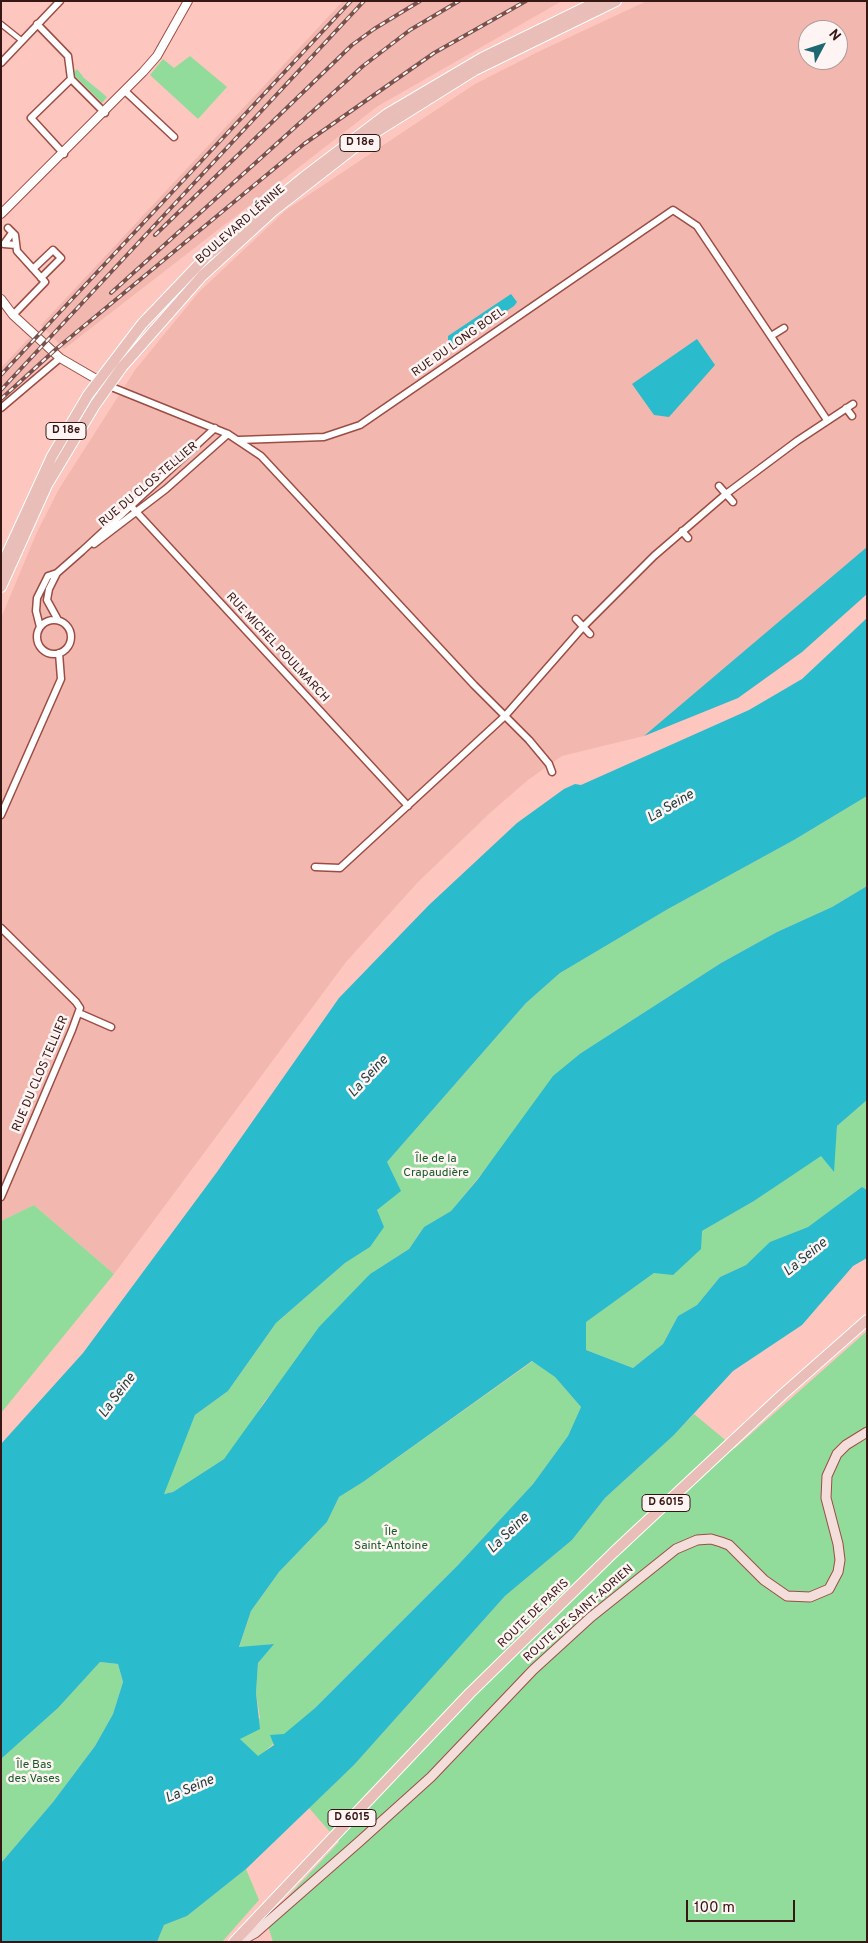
<!DOCTYPE html>
<html>
<head>
<meta charset="utf-8">
<style>
  body { margin:0 }
  #map { position:relative; width:868px; height:1943px; overflow:hidden; background:#fdc6bf; font-family:Overpass,sans-serif }
  canvas { display:block }
  .frame { position:absolute; inset:0; border:2px solid #371713; pointer-events:none }
  .north { position:absolute; left:798px; top:20px; width:50px; height:50px; box-sizing:border-box; background:#fef4f3; border:1px solid #ae9c99; border-radius:50%; rotate:50deg; font-size:14px; font-weight:700; line-height:20px; text-align:center; color:#371713 }
  .north::after { content:''; display:block; margin:auto; width:18px; height:22px; background:#1d6871; clip-path:polygon(50% 0,100% 100%,50% 72%,0 100%) }
  .scale { position:absolute; left:686px; top:1900px; width:109px; height:22px; box-sizing:border-box; border:2px solid #371713; border-top:0; padding-left:6px; font-size:15px; line-height:18px; white-space:nowrap; color:#371713; -webkit-text-stroke:4px #fef4f3; paint-order:stroke }
</style>
</head>
<body>
<div id="map">
<canvas width="868" height="1943"></canvas>
<div class="frame"></div>
<div class="north">N</div>
<div class="scale">100 m</div>
</div>
<script>
const context = document.querySelector('canvas').getContext('2d');
context.lineJoin = 'round';
function fill(path, color) { context.fillStyle = color; context.fill(path, 'evenodd'); }
const poly = rows => new Path2D(rows.map(r => 'M' + r).join(''));
function strokePath(path, color, width, dash) { context.strokeStyle = color; context.lineWidth = width; context.lineCap = dash ? 'butt' : 'round'; context.setLineDash(dash || []); context.stroke(path); }
function write(font, color, halo, rows, align = 'center') {
  context.font = font + ' Overpass,sans-serif'; context.lineWidth = 5; context.setLineDash([]); context.textBaseline = 'middle'; context.strokeStyle = halo; context.fillStyle = color; for (const [text, x, y, turn = 0] of rows) {
    context.save(); context.translate(x, y); context.rotate((+turn || 0) * Math.PI / 180); context.textAlign = isNaN(turn) ? turn : align; if (halo) context.strokeText(text, 0, 0); context.fillText(text, 0, 0); context.restore();
  }
}
const built = poly([
  [343,1,562,1,378,106,64,349,41,325],
  [647,1,867,1,867,594,802,652,738,698,644,736,562,756,528,780,491,812,418,882,346,962,114,1274,34,1205,1,1221,1,618,37,532,59,489,135,370,198,293,286,210,475,84,542,50],
  [808,30,838,30,838,60,808,60],
  [29,338,51,357,1,403,1,368]
]);
const green = poly([
  [190,56,227,87,198,119,150,75,163,59,174,68],
  [77,69,84,78,107,97,102,103,75,76,74,73],
  [867,796,867,886,832,907,777,932,721,963,581,1053,451,1211,424,1227,409,1249,370,1274,264,1402,246,1431,224,1459,173,1492,163,1494,195,1415,228,1391,276,1323,345,1263,370,1247,387,1162,526,1003,560,973,668,909,794,840],
  [867,1100,867,1190,862,1188,808,1227,771,1242,746,1265,720,1277,697,1305,678,1316,663,1344,633,1368,586,1350,585,1322,654,1273,702,1231,754,1201,821,1155,833,1171,837,1126],
  [34,1205,114,1274,1,1413,1,1221],
  [867,1331,867,1942,273,1942,266,1920,339,1842,309,1808,354,1765,505,1596,572,1540,605,1498,674,1435,694,1414,735,1448],
  [533,1361,555,1377,581,1407,568,1436,533,1484,458,1565,315,1708,258,1757,240,1739,260,1718,256,1693,258,1663,273,1644,239,1648,251,1611,279,1572,327,1522,339,1497,363,1482],
  [100,1662,118,1664,123,1682,113,1714,95,1746,53,1802,1,1863,1,1759,58,1708],
  [246,1869,259,1900,222,1942,157,1942,164,1925,187,1916]
]);
const water = poly([
  [511,294,517,302,514,306,456,345,448,344,448,336],
  [697,339,715,365,669,417,654,415,632,384],
  [867,547,867,594,802,652,738,698,644,736],
  [867,618,867,796,794,840,668,909,560,973,526,1003,387,1162,401,1191,377,1210,384,1227,370,1247,345,1263,276,1323,228,1391,195,1415,164,1494,173,1492,224,1459,319,1327,370,1274,409,1249,424,1227,451,1211,478,1179,553,1076,581,1053,721,963,777,932,832,907,867,886,867,1100,837,1126,834,1172,821,1156,754,1201,702,1231,701,1249,673,1275,654,1273,586,1322,586,1350,633,1368,663,1344,678,1316,697,1305,720,1277,746,1265,770,1242,808,1227,862,1187,867,1190,867,1258,853,1266,802,1325,733,1371,674,1435,605,1498,572,1540,505,1596,354,1765,246,1869,187,1916,164,1925,157,1942,1,1942,1,1863,53,1802,95,1746,113,1714,123,1682,118,1664,100,1662,58,1708,1,1759,1,1444,83,1353,217,1172,339,998,429,905,517,823,564,789,575,784,581,785,749,710,802,679],
  [532,1361,555,1377,581,1407,568,1436,533,1484,458,1565,315,1708,284,1734,270,1735,274,1745,258,1756,240,1739,260,1729,256,1693,258,1663,274,1644,239,1647,251,1611,279,1572,327,1522,339,1497,363,1482]
]);
const pedestrian = poly([
  [1,24,21,40]
]);
const minor = poly([
  [37,24,68,56,71,79,31,118,64,154],
  [1,63,60,1],
  [71,79,105,113],
  [125,91,174,137],
  [8,228,15,235,17,251,45,282,13,315],
  [12,233,4,244,16,245],
  [33,269,53,250,61,258,41,278],
  [771,336,784,328],
  [109,386,228,434,261,456,474,685,529,740,549,764,552,772],
  [1,408,60,358],
  [846,408,852,416],
  [239,440,324,437,360,425,673,210,697,226,827,420],
  [719,486,733,502],
  [130,505,408,806],
  [682,531,688,538],
  [94,544,166,489,228,434],
  [57,573,49,589,47,600,58,620],
  [576,619,590,634],
  '37 637a17 17 0 1 1 34 0a17 17 0 1 1-34 0Z',
  [40,627,36,611,37,598,48,576,57,573,82,551,215,428],
  [1,815,61,679,59,653],
  [315,867,340,868,505,716,583,627,654,556,726,494,797,441,853,404],
  [1,928,76,1002,80,1008,72,1030,1,1197],
  [79,1013,111,1027]
]);
const tertiary = poly([
  [1,214,143,72,157,56,188,1],
  [1,299,13,315,60,358,103,383]
]);
const secondary = poly([
  [241,1934,246,1938,255,1933,360,1841,431,1777,533,1670,591,1617,676,1549,697,1540,711,1539,721,1542,729,1545,764,1580,787,1596,810,1597,829,1589,838,1572,840,1560,838,1544,826,1498,827,1476,837,1454,846,1445,867,1432]
]);
const primary = poly([
  [1,567,52,456,88,395,142,324,206,257,304,177,387,114,482,58,598,1],
  [1,587,47,485,95,405,122,367,202,276,273,211,368,137,475,70,616,1],
  [234,1942,470,1693,614,1552,782,1395,867,1320]
]);
const rail = poly([
  [155,235,352,45,374,29,420,1],
  [111,293,363,66,410,30,459,1],
  [1,375,351,1],
  [1,390,364,1],
  [1,399,55,350,304,144,434,53,526,1]
]);
const shields = [
  [360,143,40],
  [66,431,40],
  [666,1503,48],
  [352,1818,48]
];
const shieldNames = [
  ["D 18e",360,143],
  ["D 18e",66,431],
  ["D 6015",666,1503],
  ["D 6015",352,1818]
];
const streetNames = [
  ["BOULEVARD LÉNINE",241,225,-41],
  ["RUE DU LONG BOEL",459,343,-35],
  ["RUE DU CLOS TELLIER",149,485,-40],
  ["RUE MICHEL POULMARCH",277,648,47],
  ["RUE DU CLOS TELLIER",41,1074,-67],
  ["ROUTE DE PARIS",534,1614,-44],
  ["ROUTE DE SAINT-ADRIEN",579,1614,-41]
];
const parkNames = [
  ["Île de la",436,1160],
  ["Crapaudière",436,1174],
  ["Île",391,1533],
  ["Saint-Antoine",391,1547],
  ["Île Bas",34,1766],
  ["des Vases",34,1780]
];
const waterNames = [
  ["La Seine",671,807,-30],
  ["La Seine",369,1077,-47],
  ["La Seine",806,1258,-39],
  ["La Seine",118,1396,-53],
  ["La Seine",509,1534,-44],
  ["La Seine",190,1790,-23]
];
fill(built, '#f2b8af');
fill(green, '#92dc9b');
fill(water, '#2abbcc');
strokePath(pedestrian, '#9b4d44', 7);
strokePath(minor, '#9b4d44', 9);
strokePath(tertiary, '#9b4d44', 10);
strokePath(secondary, '#9b4d44', 11);
strokePath(primary, '#fff', 12);
strokePath(pedestrian, '#fff', 4.5);
strokePath(minor, '#fff', 6);
strokePath(tertiary, '#fff', 8);
strokePath(secondary, '#f4dedb', 9);
strokePath(primary, '#e9beb8', 10);
strokePath(rail, '#79514c', 4);
strokePath(rail, '#fef4f3', 2, [5.5]);
for (const [x, y, w] of shields) { const box = new Path2D(); box.roundRect(x - w / 2, y - 8.5, w, 17, 4); context.fillStyle = '#fef4f3'; context.fill(box); strokePath(box, '#371713', 1); }
write('bold 11px', '#371713', null, shieldNames);
write('12px', '#371713', '#fef4f3', streetNames);
write('12px', '#185b27', '#fef4f3', parkNames);
write('italic 14px', '#203d41', '#fef4f3', waterNames);
</script>
</body>
</html>
